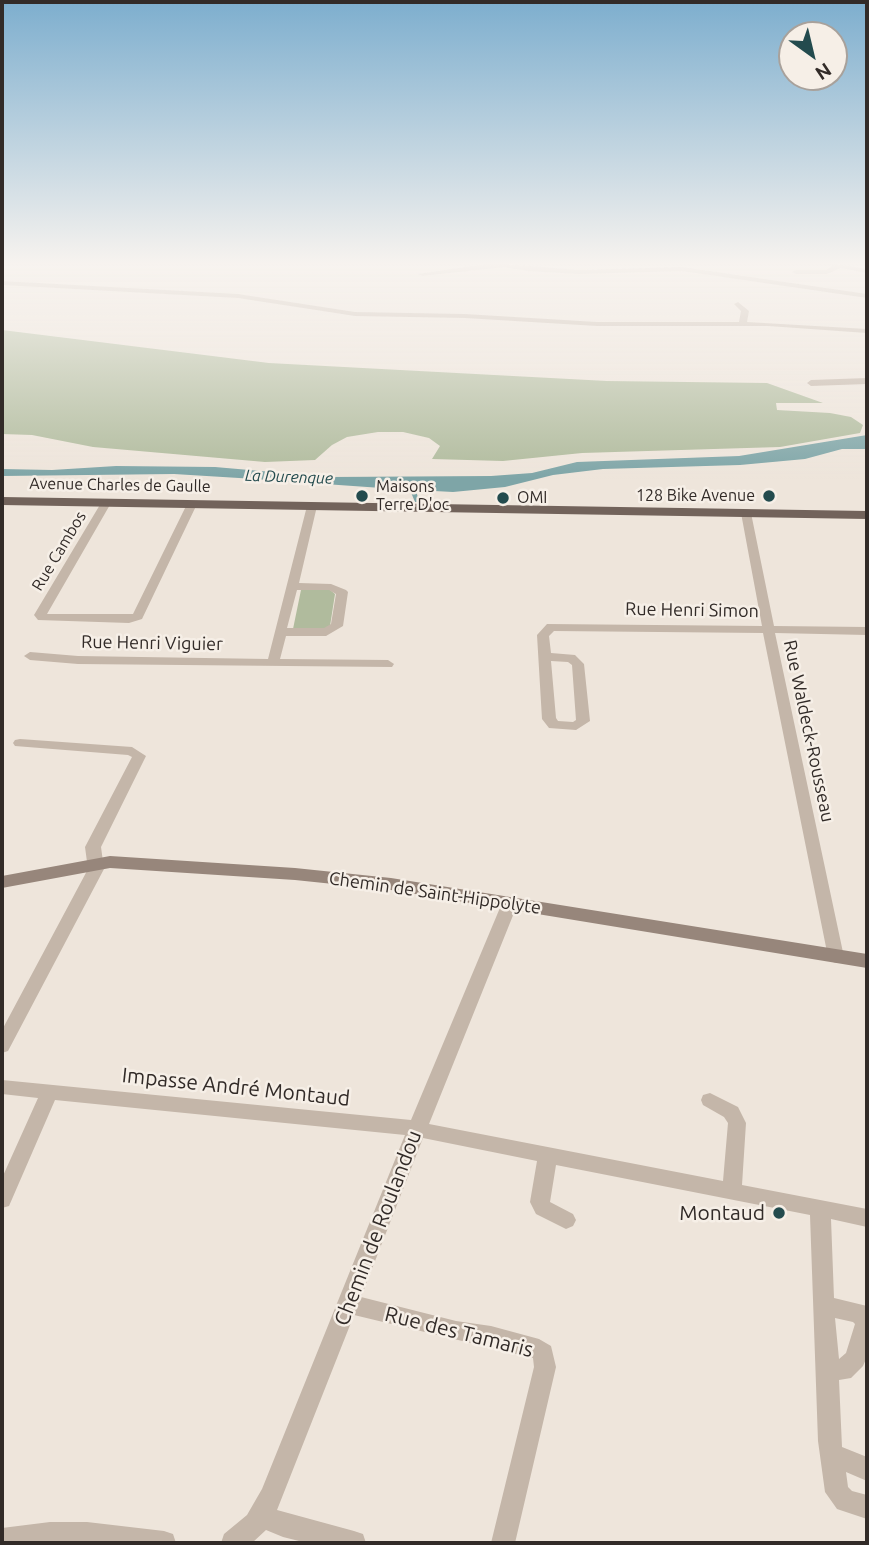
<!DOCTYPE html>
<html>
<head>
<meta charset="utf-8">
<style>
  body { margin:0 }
  #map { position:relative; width:869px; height:1545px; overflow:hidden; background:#eee5db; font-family:Ubuntu,sans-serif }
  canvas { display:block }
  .frame { position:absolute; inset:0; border:4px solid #322b28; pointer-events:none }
  .north { position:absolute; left:778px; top:21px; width:70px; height:70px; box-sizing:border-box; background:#f6efe7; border:2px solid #a8a19b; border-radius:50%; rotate:146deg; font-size:19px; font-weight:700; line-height:28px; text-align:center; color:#322b28 }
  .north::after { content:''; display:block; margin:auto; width:24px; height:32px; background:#234b4e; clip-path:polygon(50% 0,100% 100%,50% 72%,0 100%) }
</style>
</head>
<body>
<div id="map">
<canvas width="869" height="1545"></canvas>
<div class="frame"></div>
<div class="north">N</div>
</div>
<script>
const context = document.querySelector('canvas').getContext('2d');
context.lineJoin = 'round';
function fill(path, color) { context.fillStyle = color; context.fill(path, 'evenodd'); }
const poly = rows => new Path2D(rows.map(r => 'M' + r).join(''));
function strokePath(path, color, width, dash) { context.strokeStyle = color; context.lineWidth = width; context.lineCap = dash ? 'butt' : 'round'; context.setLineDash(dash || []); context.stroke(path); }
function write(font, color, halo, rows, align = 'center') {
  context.font = font + ' Ubuntu,sans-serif'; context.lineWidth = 5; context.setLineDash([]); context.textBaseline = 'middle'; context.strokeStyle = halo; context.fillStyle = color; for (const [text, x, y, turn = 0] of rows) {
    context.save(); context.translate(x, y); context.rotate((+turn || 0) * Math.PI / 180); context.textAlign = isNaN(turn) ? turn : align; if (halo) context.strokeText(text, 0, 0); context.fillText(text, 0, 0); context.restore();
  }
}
const green = poly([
  [2,330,269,363,607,381,767,383,823,403,776,403,777,410,830,413,851,417,863,425,860,433,780,447,582,453,503,461,432,459,440,446,429,438,403,432,378,432,347,437,332,445,315,460,265,462,93,447,32,435,2,434],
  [329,589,335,594,330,626,323,630,293,629,301,590]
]);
const water = poly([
  [867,435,867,449,842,449,805,459,740,465,603,469,553,475,505,487,453,492,416,490,419,502,415,502,410,490,239,478,174,474,2,476,2,469,52,470,116,466,215,467,330,477,491,476,532,473,577,462,739,456]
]);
const street = poly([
  [492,263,579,270,682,267,867,294,867,298,682,271,579,274,528,271,504,267,422,276,418,274,492,263],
  [829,263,867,269,867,273,841,268,827,274,796,274,792,272,796,270,826,270,833,266,830,265,829,263],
  [2,281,238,294,355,312,465,314,597,322,739,322,741,311,734,304,738,302,749,311,747,322,867,329,867,333,768,326,597,326,465,318,355,316,238,298,2,285,2,281],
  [867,378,867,384,811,386,807,383,811,380,867,378],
  [106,500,111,503,47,614,133,614,187,504,192,501,197,504,142,619,129,623,38,620,34,615,101,503,106,500],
  [312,503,317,506,299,583,331,584,346,590,348,592,343,626,326,636,286,636,280,659,388,660,394,664,392,667,78,664,30,660,24,656,30,652,78,656,268,659,307,506,312,503],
  [297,590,329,590,336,594,331,624,324,628,287,628,297,590],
  [746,510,751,513,774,626,867,627,867,635,775,633,844,957,842,961,836,963,830,961,828,957,763,633,554,631,549,636,551,653,575,655,584,664,590,721,576,730,549,728,542,719,537,635,547,624,762,626,741,513,746,510],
  [551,661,568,662,572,665,576,720,573,722,558,721,556,718,551,661],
  [20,739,132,747,146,756,101,847,104,869,8,1051,2,1053,2,1030,88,869,85,847,132,757,128,755,15,746,13,743,15,740,20,739],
  [510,898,516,899,518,903,429,1124,723,1181,728,1123,724,1117,703,1105,701,1100,703,1095,710,1093,738,1107,746,1123,742,1185,867,1209,867,1227,831,1219,834,1298,867,1306,866,1359,863,1366,851,1378,839,1380,842,1447,867,1457,867,1481,846,1472,848,1487,852,1491,867,1495,867,1519,837,1509,825,1492,818,1441,810,1215,556,1165,550,1202,573,1214,576,1220,573,1226,566,1229,536,1214,530,1202,537,1161,423,1138,361,1297,456,1321,491,1326,539,1339,551,1346,556,1367,515,1543,491,1543,534,1367,533,1358,354,1315,277,1510,354,1531,363,1534,366,1543,307,1543,283,1537,266,1530,252,1543,221,1543,224,1534,247,1515,262,1489,405,1135,55,1100,9,1206,2,1208,2,1178,38,1098,2,1094,2,1080,411,1120,502,903,504,899,510,898],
  [835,1318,853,1322,855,1324,846,1353,839,1359,835,1318],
  [50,1522,87,1522,164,1531,173,1534,176,1543,2,1543,2,1528,50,1522]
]);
const secondary = poly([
  [110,856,295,868,391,878,867,954,867,968,391,890,295,880,110,868,2,888,2,876,110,856]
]);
const primary = poly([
  [2,497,867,511,867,519,2,505,2,497]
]);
const markers = [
  [362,496,7,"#234b4e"],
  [769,496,7,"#234b4e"],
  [503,498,7,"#234b4e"],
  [779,1213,7,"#234b4e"]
];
const farWaternames = [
  ["La Durenque",289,477,2]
];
const farStreetnames = [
  ["Avenue Charles de Gaulle",120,485,1],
  ["Rue Cambos",59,551,-59]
];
const farPoinames = [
  ["Maisons",376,487],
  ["Terre D'oc",376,505],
  ["128 Bike Avenue",755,496,"right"],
  ["OMI",517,498]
];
const streetNames = [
  ["Rue Henri Simon",692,610,1],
  ["Rue Henri Viguier",152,643,1],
  ["Rue Waldeck-Rousseau",809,731,78],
  ["Chemin de Saint-Hippolyte",435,893,8]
];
const nearStreetnames = [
  ["Impasse André Montaud",236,1087,6],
  ["Chemin de Roulandou",378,1228,-69],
  ["Rue des Tamaris",459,1332,14]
];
const nearPoinames = [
  ["Montaud",765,1213]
];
fill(green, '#b0bb9d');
fill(water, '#7ea5a7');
fill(street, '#c4b6a9');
fill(secondary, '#97867b');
fill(primary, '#72635b');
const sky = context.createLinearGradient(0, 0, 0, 479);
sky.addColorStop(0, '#7daece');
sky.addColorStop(0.55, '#f7f3ef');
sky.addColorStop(1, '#f7f3ef00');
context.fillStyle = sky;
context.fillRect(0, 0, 869, 479);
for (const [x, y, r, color] of markers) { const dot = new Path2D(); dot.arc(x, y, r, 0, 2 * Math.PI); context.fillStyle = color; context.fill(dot); strokePath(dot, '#f6efe7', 2.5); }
write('italic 16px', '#234b4e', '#f6efe7', farWaternames);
write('16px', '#322b28', '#f6efe7', farStreetnames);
write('16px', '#322b28', '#f6efe7', farPoinames, 'left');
write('18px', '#322b28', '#f6efe7', streetNames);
write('21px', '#322b28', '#f6efe7', nearStreetnames);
write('21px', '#322b28', '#f6efe7', nearPoinames, 'right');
</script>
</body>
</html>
